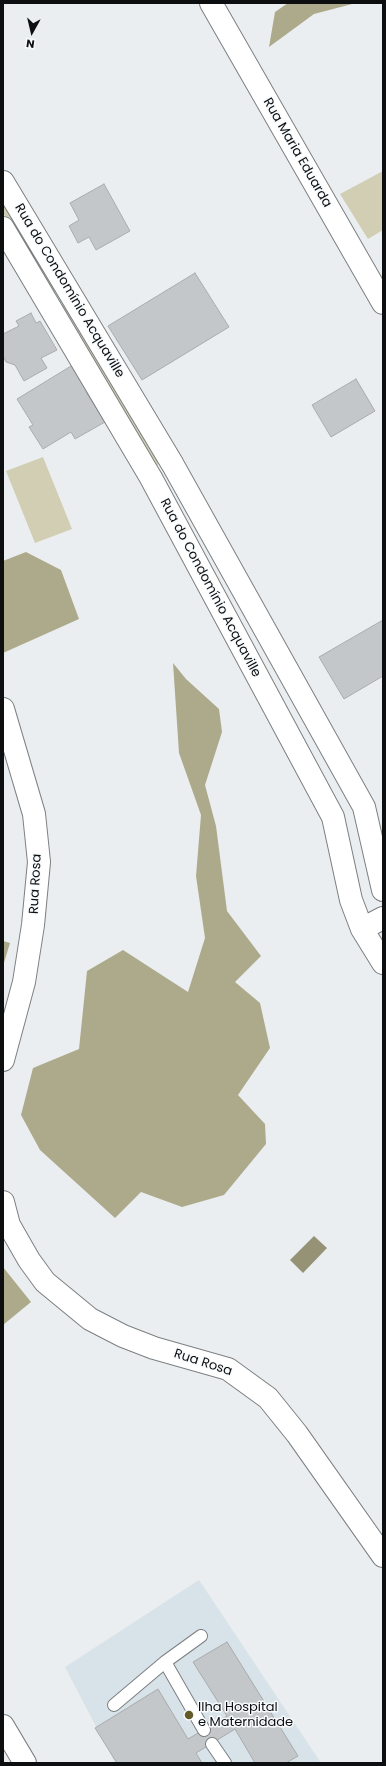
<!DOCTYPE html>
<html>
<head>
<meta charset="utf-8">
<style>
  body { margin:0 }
  #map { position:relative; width:386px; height:1766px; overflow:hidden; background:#ebeef0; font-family:Poppins,sans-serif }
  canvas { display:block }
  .frame { position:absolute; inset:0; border:4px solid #0d0e0f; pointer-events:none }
  .north { position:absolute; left:12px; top:12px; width:40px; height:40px; -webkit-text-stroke:3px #f8fbfd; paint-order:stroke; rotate:188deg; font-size:11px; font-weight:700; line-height:16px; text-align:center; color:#0d0e0f }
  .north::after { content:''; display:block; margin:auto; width:14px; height:18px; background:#0d0e0f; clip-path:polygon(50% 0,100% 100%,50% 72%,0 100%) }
</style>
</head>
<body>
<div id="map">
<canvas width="386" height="1766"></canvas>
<div class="frame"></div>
<div class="north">N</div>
</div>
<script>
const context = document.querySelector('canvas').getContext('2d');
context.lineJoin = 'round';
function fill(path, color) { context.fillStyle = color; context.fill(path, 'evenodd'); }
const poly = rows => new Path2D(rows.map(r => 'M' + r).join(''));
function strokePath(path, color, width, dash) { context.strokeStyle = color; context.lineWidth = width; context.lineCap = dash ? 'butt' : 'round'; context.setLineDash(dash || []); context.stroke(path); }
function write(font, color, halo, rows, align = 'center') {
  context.font = font + ' Poppins,sans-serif'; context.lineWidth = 3; context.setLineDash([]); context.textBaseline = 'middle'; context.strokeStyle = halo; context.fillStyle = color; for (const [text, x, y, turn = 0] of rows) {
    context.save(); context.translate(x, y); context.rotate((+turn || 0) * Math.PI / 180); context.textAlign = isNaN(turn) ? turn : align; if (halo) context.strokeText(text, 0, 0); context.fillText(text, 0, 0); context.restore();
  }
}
const built = poly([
  [199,1580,321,1763,115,1763,65,1667]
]);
const green = poly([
  [383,171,383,230,368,239,340,194],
  [3,196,59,289,51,294,3,213],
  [67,302,162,462,154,467,59,307],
  [43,457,72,529,35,543,6,471]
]);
const forest = poly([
  [288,3,356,3,314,14,269,47,275,12],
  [26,552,61,570,79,619,3,653,3,561],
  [173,663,186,679,219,709,222,732,205,785,216,826,227,911,261,956,235,982,260,1003,270,1048,238,1095,265,1124,266,1144,224,1195,182,1207,141,1192,115,1218,40,1150,21,1115,33,1068,79,1049,87,971,123,950,188,992,205,938,196,876,201,815,179,753],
  [3,941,10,943,3,966],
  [3,1267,31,1302,3,1325]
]);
const water = poly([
  [314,1236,327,1248,303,1273,290,1260]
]);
const building = poly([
  [104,184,130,231,96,250,89,237,78,243,69,226,79,220,70,203,104,184],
  [195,273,229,327,142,380,108,326,195,273],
  [31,313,36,323,40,321,57,350,41,358,47,368,24,381,15,365,6,362,3,356,3,334,19,326,16,321,31,313],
  [76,363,91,388,86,392,105,422,75,439,71,432,43,449,29,427,33,425,17,399,76,363],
  [356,379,375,411,331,437,312,405,356,379],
  [383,620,383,676,344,699,319,657,383,620],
  [227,1642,298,1756,286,1763,255,1763,235,1729,196,1753,202,1763,117,1763,95,1728,158,1689,188,1739,227,1716,193,1662,227,1642]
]);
const service = poly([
  [165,1662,204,1730],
  [114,1705,165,1662,201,1636],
  [212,1744,225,1763]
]);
const minor = poly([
  [211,3,383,303],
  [3,182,173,465,364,807,383,890],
  [3,228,151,478,333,817,351,900,362,929,383,963],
  [3,709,34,814,39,862,33,925,24,982,3,1060],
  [362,929,383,918],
  [3,1202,9,1225,29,1260,45,1282,90,1319,123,1336,154,1348,228,1369,268,1398,297,1434,383,1556],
  [3,1726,25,1763]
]);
const markers = [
  [189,1715,5,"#625b28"]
];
const streetNames = [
  ["Rua Maria Eduarda",297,153,60],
  ["Rua do Condomínio Acquaville",69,291,59],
  ["Rua do Condomínio Acquaville",210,588,62],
  ["Rua Rosa",36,884,-87],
  ["Rua Rosa",203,1363,18]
];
const poiNames = [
  ["Ilha Hospital",198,1708],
  ["e Maternidade",198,1723]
];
fill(built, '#d8e2e9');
fill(green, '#d1ceb3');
fill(forest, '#adaa8c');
fill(water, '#959275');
fill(building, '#c4c7c9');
strokePath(building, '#a9acae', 1);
strokePath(service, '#7d8082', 14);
strokePath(minor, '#7d8082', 24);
strokePath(service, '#fff', 12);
strokePath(minor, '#fff', 22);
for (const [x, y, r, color] of markers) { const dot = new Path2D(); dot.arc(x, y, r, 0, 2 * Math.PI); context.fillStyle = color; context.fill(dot); strokePath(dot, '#f8fbfd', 1.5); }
write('13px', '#0d0e0f', '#f8fbfd', streetNames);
write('13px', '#0d0e0f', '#f8fbfd', poiNames, 'left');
</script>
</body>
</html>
